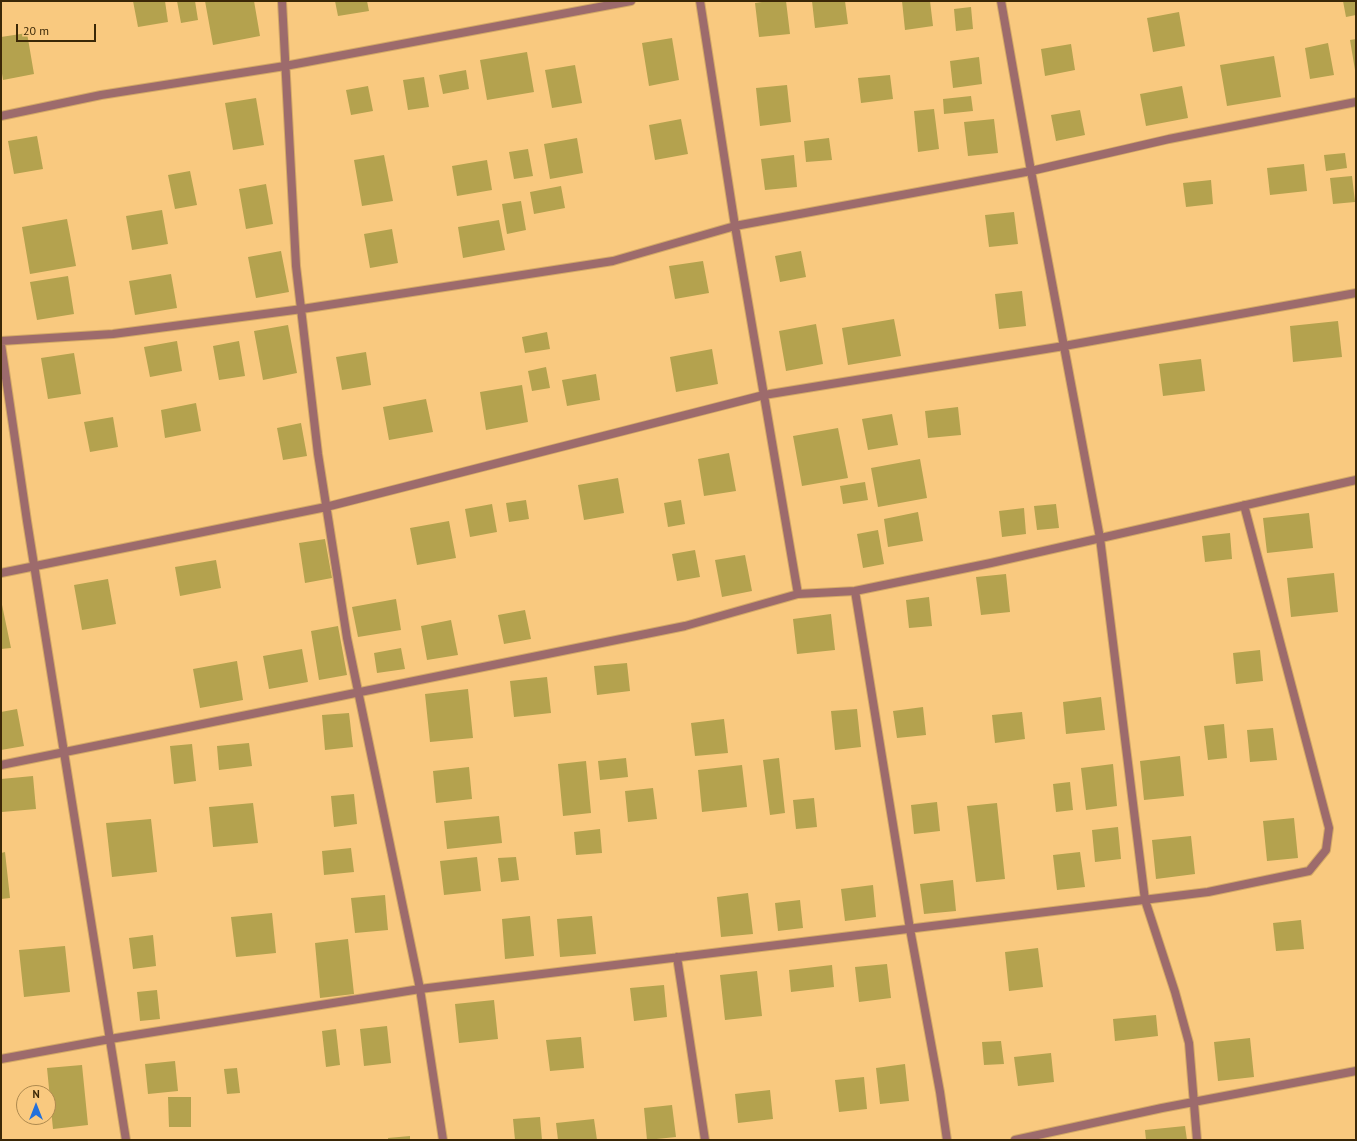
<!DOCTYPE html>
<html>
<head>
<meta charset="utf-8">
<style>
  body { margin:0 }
  #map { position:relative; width:1357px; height:1141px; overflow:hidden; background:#f9c97f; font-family:"PT Sans",sans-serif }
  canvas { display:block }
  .frame { position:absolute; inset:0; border:2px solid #3b2807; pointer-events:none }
  .north { position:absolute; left:16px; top:1085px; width:40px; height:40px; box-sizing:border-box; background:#f9c97f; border:1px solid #ad894f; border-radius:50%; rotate:0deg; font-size:11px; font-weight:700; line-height:16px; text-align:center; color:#3b2807 }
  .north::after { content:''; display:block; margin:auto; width:14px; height:18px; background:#2270db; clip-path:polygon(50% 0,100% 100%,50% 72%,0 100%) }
  .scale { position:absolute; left:16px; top:24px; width:80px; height:18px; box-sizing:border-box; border:2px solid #3b2807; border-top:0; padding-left:5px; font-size:12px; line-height:14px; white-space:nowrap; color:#3b2807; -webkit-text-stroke:3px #f9c97f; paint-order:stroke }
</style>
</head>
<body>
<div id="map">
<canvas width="1357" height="1141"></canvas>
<div class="frame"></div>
<div class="north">N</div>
<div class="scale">20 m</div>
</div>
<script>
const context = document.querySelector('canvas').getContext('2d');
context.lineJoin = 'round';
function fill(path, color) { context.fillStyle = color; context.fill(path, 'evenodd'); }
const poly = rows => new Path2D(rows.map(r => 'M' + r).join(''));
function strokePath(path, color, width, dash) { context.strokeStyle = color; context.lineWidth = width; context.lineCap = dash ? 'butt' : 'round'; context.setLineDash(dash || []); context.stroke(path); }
const building = poly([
  [133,1,165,1,168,22,138,27],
  [177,1,195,1,198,20,181,23],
  [205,1,254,1,260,36,213,45],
  [335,1,367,1,369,11,338,16],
  [769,1,786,1,790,34,759,37,755,3],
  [812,1,845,1,848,24,815,28],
  [902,1,930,1,933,26,905,30],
  [1343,1,1356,1,1356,15,1346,17],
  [971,7,973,29,956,31,954,9],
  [1179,12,1185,46,1153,52,1147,18],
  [27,33,34,74,3,80,1,67,1,37],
  [672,38,679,80,649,86,642,43],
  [1356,39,1356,70,1355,70,1350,40],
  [1328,43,1334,75,1310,79,1305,48],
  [1071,44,1075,70,1045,76,1041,49],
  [527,52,534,92,487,100,480,60],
  [1274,56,1281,97,1227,106,1220,65],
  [979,57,982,84,953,88,950,61],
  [575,65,582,103,552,108,545,70],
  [466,70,469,89,443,94,439,75],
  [890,75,893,99,861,103,858,78],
  [424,77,429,107,408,110,403,80],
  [787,85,791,122,760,126,756,88],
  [368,86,373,111,351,115,346,90],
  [1182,86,1188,118,1146,126,1140,94],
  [971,96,973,111,944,114,943,99],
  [256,98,264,145,233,150,225,103],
  [934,109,939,149,918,152,914,111],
  [1080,110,1085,135,1056,141,1051,115],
  [681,119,688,154,655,160,649,125],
  [994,119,998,153,968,156,964,122],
  [37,136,43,169,14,174,8,141],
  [577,138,583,173,550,179,544,144],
  [829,138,832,160,806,162,804,141],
  [528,149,533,176,514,179,509,152],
  [1345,153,1347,168,1326,171,1324,155],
  [384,155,393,201,362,206,354,160],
  [794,155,797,187,765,190,761,159],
  [487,160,492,190,457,196,452,166],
  [1304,164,1307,191,1270,195,1267,168],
  [190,171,197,205,175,209,168,175],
  [1352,176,1355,202,1333,204,1330,178],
  [1211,180,1213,204,1186,207,1183,183],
  [266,184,273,224,246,229,239,189],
  [561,186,565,208,534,214,530,192],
  [521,201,526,230,507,234,502,204],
  [162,210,168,244,132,250,126,216],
  [1014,212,1018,244,989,247,985,215],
  [67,219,76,266,30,274,22,227],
  [499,220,505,250,463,258,458,227],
  [392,229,398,263,370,268,364,234],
  [281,251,289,292,256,298,248,257],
  [801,251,806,277,780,282,775,256],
  [703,261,709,293,675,299,669,266],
  [171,274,177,308,135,315,129,281],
  [68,276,74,314,37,320,30,282],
  [1022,291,1026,326,999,329,995,294],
  [894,319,901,356,848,365,842,328],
  [1338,321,1342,357,1293,362,1290,326],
  [816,324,823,364,786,371,779,331],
  [288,325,297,373,263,380,254,331],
  [547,332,550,349,525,353,522,337],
  [177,341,182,371,150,377,144,347],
  [239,341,245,376,219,380,213,346],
  [712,349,718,384,676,392,670,357],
  [366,352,371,385,342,390,336,357],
  [74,353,81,394,48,399,41,358],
  [1201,359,1205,391,1163,396,1159,364],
  [546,367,550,388,532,391,528,371],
  [596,374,600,400,567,406,562,380],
  [522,385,528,422,486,430,480,392],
  [426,399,433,432,389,440,383,407],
  [196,403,201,431,165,438,161,410],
  [958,407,961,435,928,438,925,411],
  [892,414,898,445,868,450,862,419],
  [113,417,118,447,90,452,84,422],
  [301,423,307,456,283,460,277,428],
  [838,428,848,478,802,486,793,436],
  [729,453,736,491,704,496,698,459],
  [920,459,927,498,878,507,871,468],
  [618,478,624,513,584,520,578,485],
  [865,482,868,500,843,504,840,486],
  [526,500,529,519,509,522,506,503],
  [681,500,685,524,668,527,664,503],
  [492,504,497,532,470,537,465,509],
  [1056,504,1059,528,1037,530,1034,506],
  [1024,508,1026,534,1002,537,999,511],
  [918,512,923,541,888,547,884,519],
  [1309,513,1313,548,1267,553,1263,518],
  [449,521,456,558,417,565,410,528],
  [878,530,884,564,863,568,857,534],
  [1230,533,1232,559,1205,562,1202,536],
  [325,539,332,578,305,583,299,543],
  [695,550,700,577,677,581,672,554],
  [745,555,752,591,722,597,715,560],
  [216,560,221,588,180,596,175,567],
  [1334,573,1338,612,1291,617,1287,578],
  [1006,574,1010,612,981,615,976,577],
  [108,579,116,624,82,630,74,585],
  [929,597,932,626,909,628,906,600],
  [396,599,401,630,358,637,352,607],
  [1,600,11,648,1,649],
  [525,610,531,639,504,644,498,615],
  [831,614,835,650,797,654,793,619],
  [451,620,458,655,427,660,421,626],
  [338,626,347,675,319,680,311,631],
  [401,648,405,669,377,673,374,653],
  [302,649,308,682,269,689,263,656],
  [1260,650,1263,681,1236,684,1233,653],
  [237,661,243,700,200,708,193,669],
  [627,663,630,691,597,695,594,666],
  [547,677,551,713,514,717,510,681],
  [468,689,473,738,430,742,425,694],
  [1101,697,1105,730,1066,734,1063,702],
  [923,707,926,735,897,738,893,711],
  [17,709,24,746,1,750,1,712],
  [857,709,861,747,835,750,831,711],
  [1022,712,1025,739,995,743,992,715],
  [349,713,353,747,325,750,322,715],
  [724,719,728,753,695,756,691,723],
  [1224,724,1227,758,1208,760,1204,726],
  [1273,728,1277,760,1250,762,1247,730],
  [249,743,252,766,219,770,217,746],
  [192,744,196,781,174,784,170,746],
  [1180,756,1184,796,1144,800,1140,761],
  [626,758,628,777,600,780,598,761],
  [779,758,785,813,770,815,763,760],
  [586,761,591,813,563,816,558,764],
  [1113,764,1117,806,1086,810,1081,768],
  [742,765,747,807,702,812,698,770],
  [469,767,472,799,436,803,433,771],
  [33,776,36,809,2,812,1,779],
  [1070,782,1073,810,1056,812,1053,784],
  [653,788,657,819,628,822,625,791],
  [354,794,357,824,334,827,331,796],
  [814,798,817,827,796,829,793,800],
  [937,802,940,831,914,834,911,805],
  [253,803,258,843,213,847,209,807],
  [997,803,1005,879,976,882,967,806],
  [499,816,502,843,447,849,444,821],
  [1294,818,1298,858,1267,861,1263,821],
  [151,819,157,872,112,877,106,823],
  [1118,827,1121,859,1095,862,1092,830],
  [600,829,602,853,576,855,574,832],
  [1191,836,1195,874,1156,879,1152,840],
  [351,848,354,872,324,875,322,851],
  [5,852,10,898,1,899,1,853],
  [1080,852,1085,887,1057,890,1053,855],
  [477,857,481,891,444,895,440,861],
  [516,857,519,880,501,882,498,858],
  [953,880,956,911,924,914,920,884],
  [873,885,876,917,845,921,841,889],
  [748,893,753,934,721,937,717,897],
  [385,895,388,930,355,933,351,898],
  [800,900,803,928,778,931,775,903],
  [272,913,276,953,236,957,231,917],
  [530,916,534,956,505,959,502,919],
  [592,916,596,954,560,957,557,919],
  [1301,920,1304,949,1276,951,1273,923],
  [153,935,156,966,133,969,129,938],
  [348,939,354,994,320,998,315,943],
  [65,946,70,992,24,997,19,950],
  [1038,948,1043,987,1009,991,1005,952],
  [887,964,891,998,859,1002,855,967],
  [832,965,834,987,791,992,789,970],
  [757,971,762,1016,725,1020,720,975],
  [664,985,667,1017,634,1021,630,988],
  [157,990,160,1019,140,1021,137,992],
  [494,1000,498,1039,459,1043,455,1004],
  [1156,1015,1158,1036,1115,1041,1113,1019],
  [387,1026,391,1063,364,1066,360,1029],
  [336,1029,340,1065,326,1067,322,1031],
  [581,1037,584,1068,550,1071,546,1040],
  [1250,1038,1254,1077,1218,1081,1214,1042],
  [1001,1041,1004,1064,984,1065,982,1042],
  [1051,1053,1054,1082,1018,1086,1014,1057],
  [175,1061,178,1091,148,1094,145,1064],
  [905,1064,909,1101,880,1104,876,1068],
  [82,1065,88,1125,53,1129,47,1068],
  [237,1068,240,1093,227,1094,224,1069],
  [864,1077,867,1109,839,1112,835,1080],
  [770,1090,773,1119,738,1123,735,1094],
  [168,1097,191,1097,191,1127,169,1127],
  [672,1105,676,1137,647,1140,644,1108],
  [540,1117,542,1140,515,1140,513,1119],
  [594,1119,597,1140,558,1140,556,1123],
  [1185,1126,1187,1140,1146,1140,1145,1130],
  [410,1136,410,1140,388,1140,388,1138]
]);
const street = poly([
  [282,1,296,266,318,454,347,638,420,989,443,1140],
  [700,1,735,226,798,594],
  [1001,1,1031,171,1100,538,1145,900,1175,992,1189,1043,1197,1140],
  [1,116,101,95,285,66,631,1],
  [1,341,113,334,302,309,613,261,735,226,1031,171,1169,139,1356,102],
  [1,344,27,521,126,1140],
  [1,573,326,507,764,395,1064,346,1356,293],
  [855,591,910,929,940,1092,947,1140],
  [1,765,685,626,798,594,855,591,991,563,1356,480],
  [677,957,705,1140],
  [1,1059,110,1039,420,989,1208,892,1309,871,1326,850,1329,828,1244,505],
  [1015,1140,1162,1108,1356,1071]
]);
fill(building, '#b4a24e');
strokePath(street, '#d3a967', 10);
strokePath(street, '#9d6b6c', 8);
</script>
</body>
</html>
